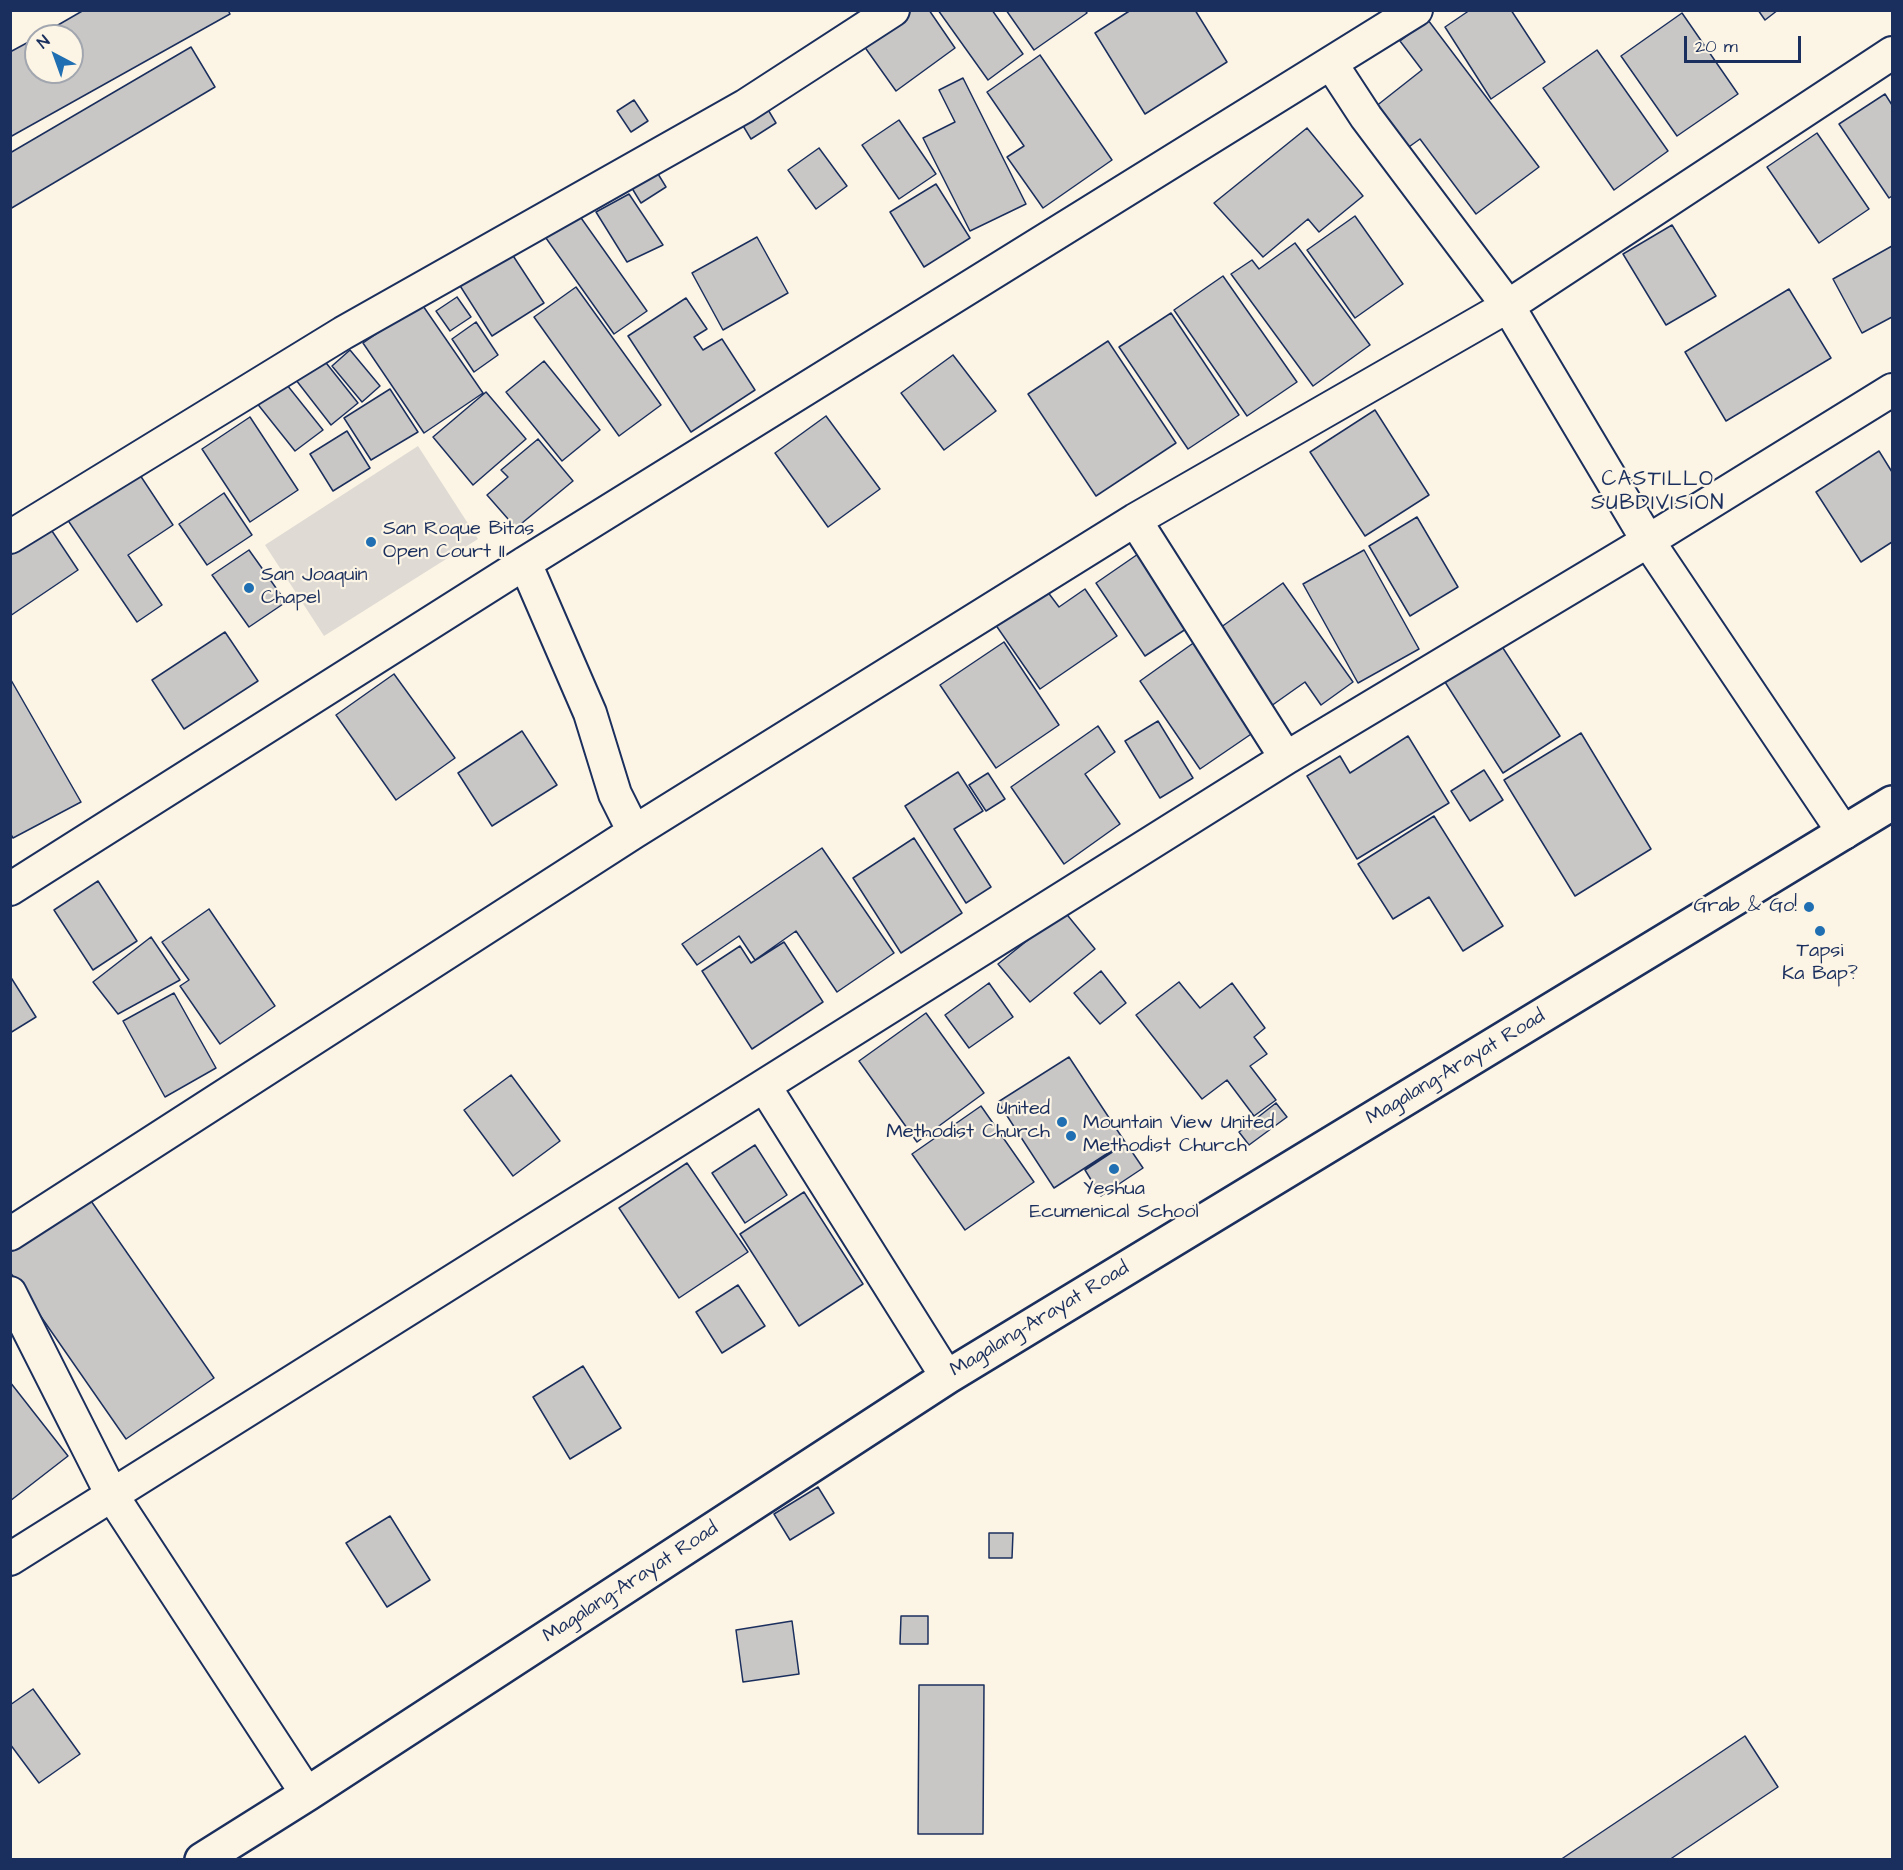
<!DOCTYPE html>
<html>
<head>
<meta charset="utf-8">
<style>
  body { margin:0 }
  #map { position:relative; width:1903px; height:1870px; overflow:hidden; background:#fcf5e5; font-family:"Architects Daughter",sans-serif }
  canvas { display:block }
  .frame { position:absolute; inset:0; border:12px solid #1b2f5e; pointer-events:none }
  .north { position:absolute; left:24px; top:24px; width:60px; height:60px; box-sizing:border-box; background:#fcf5e5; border:2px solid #a2a6af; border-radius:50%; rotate:319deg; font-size:16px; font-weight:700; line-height:24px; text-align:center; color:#1b2f5e }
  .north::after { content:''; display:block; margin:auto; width:21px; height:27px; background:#1f6fb2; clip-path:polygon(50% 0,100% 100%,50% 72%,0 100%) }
  .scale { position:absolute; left:1684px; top:36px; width:117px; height:27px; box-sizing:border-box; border:3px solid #1b2f5e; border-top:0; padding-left:8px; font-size:18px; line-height:21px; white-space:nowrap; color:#1b2f5e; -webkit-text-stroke:4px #fcf5e5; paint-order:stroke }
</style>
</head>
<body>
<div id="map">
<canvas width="1903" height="1870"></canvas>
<div class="frame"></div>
<div class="north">N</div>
<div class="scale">20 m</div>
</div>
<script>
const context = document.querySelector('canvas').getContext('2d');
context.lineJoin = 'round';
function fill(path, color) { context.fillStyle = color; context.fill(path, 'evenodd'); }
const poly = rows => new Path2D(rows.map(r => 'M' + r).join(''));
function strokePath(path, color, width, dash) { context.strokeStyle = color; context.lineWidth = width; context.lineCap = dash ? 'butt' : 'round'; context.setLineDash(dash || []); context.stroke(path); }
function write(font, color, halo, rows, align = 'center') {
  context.font = font + ' "Architects Daughter",sans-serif'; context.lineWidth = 4.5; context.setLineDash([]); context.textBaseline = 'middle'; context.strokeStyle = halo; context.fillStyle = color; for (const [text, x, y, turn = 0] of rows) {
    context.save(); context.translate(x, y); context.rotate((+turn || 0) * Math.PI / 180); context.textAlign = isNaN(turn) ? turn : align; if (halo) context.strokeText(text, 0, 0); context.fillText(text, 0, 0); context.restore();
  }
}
const green = poly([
  [418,446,478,539,324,636,265,545]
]);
const building = poly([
  [84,10,228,10,230,14,10,137,10,52,36,38,36,72,72,72,72,36,39,36,84,10],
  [900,10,929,10,955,48,896,91,859,39,900,10],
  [938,10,992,10,1023,54,988,80,938,10],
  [1006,10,1085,10,1087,13,1034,50,1006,10],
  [1131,10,1195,10,1227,62,1145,114,1095,33,1131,10],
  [1470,10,1511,10,1545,62,1491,99,1445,27,1470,10],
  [1758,10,1778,10,1765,20,1758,10],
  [1682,13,1738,94,1677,136,1621,56,1682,13],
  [1428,20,1539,167,1476,214,1420,139,1406,149,1375,107,1422,70,1400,41,1428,20],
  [191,47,215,87,10,209,10,153,191,47],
  [1597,50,1668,151,1614,190,1543,88,1597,50],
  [1040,55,1112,160,1043,208,1007,157,1024,146,987,92,1040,55],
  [963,78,1026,204,970,231,923,138,955,122,939,90,963,78],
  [1885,94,1892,105,1892,196,1889,198,1839,124,1885,94],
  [634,100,648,121,631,132,617,111,634,100],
  [764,103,776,123,751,139,739,119,764,103],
  [899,120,936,174,899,199,862,145,899,120],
  [1307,128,1363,196,1319,232,1308,219,1263,257,1214,203,1307,128],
  [1817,133,1869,209,1819,243,1767,167,1817,133],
  [819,148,847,186,816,209,788,170,819,148],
  [652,164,666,187,641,203,627,180,652,164],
  [936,184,970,238,924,267,890,212,936,184],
  [629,194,663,245,627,262,596,212,629,194],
  [574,208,647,311,614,334,541,231,574,208],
  [1355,216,1403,284,1355,318,1307,250,1355,216],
  [1672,225,1716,296,1666,325,1623,254,1672,225],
  [757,237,788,293,723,330,692,273,757,237],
  [1295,243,1370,345,1313,386,1231,274,1252,260,1259,269,1295,243],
  [1892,246,1892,317,1862,333,1833,279,1892,246],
  [508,248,544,303,492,336,457,281,508,248],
  [1223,276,1297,382,1247,416,1174,310,1223,276],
  [576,287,661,405,619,436,534,317,576,287],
  [1789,289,1831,358,1726,421,1685,352,1789,289],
  [457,297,471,317,450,331,436,311,457,297],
  [686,298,707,329,694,337,703,350,722,339,755,390,691,432,628,336,686,298],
  [421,303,483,393,424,433,363,343,421,303],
  [1171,313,1239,415,1188,449,1119,347,1171,313],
  [476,322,498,355,474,372,452,339,476,322],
  [1108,341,1176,443,1096,496,1028,394,1108,341],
  [350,350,380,386,362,402,332,366,350,350],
  [953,355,996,411,944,450,901,393,953,355],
  [323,359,358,403,331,425,296,380,323,359],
  [544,361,600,430,562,461,506,392,544,361],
  [279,375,323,430,295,451,252,397,279,375],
  [390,389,418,432,371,460,344,418,390,389],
  [486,392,526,439,473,485,433,437,486,392],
  [1375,410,1429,495,1365,536,1310,452,1375,410],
  [826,416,880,489,828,527,775,453,826,416],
  [250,417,298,490,250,522,202,449,250,417],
  [347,431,370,468,333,491,310,454,347,431],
  [538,439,573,481,516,528,487,495,508,477,501,470,538,439],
  [1879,451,1892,472,1892,542,1861,562,1816,492,1879,451],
  [136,469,173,525,128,555,162,605,137,622,65,516,136,469],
  [224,493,252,535,207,565,179,524,224,493],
  [1417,517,1458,587,1410,616,1369,546,1417,517],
  [46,522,78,570,10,616,10,546,46,522],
  [249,550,286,602,249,627,212,575,249,550],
  [1364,550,1419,649,1358,683,1303,584,1364,550],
  [1141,552,1192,625,1145,656,1096,583,1141,552],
  [1283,583,1353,682,1321,705,1305,682,1264,711,1210,635,1283,583],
  [1044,587,1059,607,1085,589,1117,636,1040,689,993,621,1044,587],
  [225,632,258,681,184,729,152,680,225,632],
  [1199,639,1260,728,1200,769,1140,681,1199,639],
  [1004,642,1059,725,996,768,940,685,1004,642],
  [1501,645,1560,736,1503,773,1445,682,1501,645],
  [394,674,455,758,396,800,336,715,394,674],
  [11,680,81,802,13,838,10,833,11,680],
  [1158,721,1193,778,1160,798,1125,741,1158,721],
  [1098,726,1115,752,1085,774,1120,824,1064,864,1011,787,1098,726],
  [522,731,557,785,492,826,458,773,522,731],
  [1581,733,1651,849,1575,896,1504,780,1581,733],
  [1408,736,1449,803,1357,859,1307,776,1340,756,1350,773,1408,736],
  [1484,770,1503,800,1470,821,1451,791,1484,770],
  [958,772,983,811,954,829,991,887,966,903,905,806,958,772],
  [988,773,1005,799,986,811,969,785,988,773],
  [1434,816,1503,926,1463,951,1429,897,1393,919,1358,864,1434,816],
  [914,838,962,913,901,953,853,878,914,838],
  [822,848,894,953,837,992,796,931,755,960,739,936,697,965,682,944,822,848],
  [98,881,137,941,93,970,54,910,98,881],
  [209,909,275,1006,220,1044,180,986,189,980,162,942,209,909],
  [1064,911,1095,949,1030,1002,998,964,1064,911],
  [151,937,180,980,118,1014,93,982,151,937],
  [784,942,823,1002,752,1049,702,971,740,946,751,963,784,942],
  [1101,971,1126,1003,1100,1024,1074,993,1101,971],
  [10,976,36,1017,10,1033,10,976],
  [1179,982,1200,1008,1232,983,1265,1028,1254,1037,1267,1054,1250,1066,1276,1100,1254,1116,1227,1080,1202,1099,1136,1015,1179,982],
  [989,983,1013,1017,969,1048,945,1015,989,983],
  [174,993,216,1068,165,1097,123,1021,174,993],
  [926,1013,984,1093,917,1142,859,1061,926,1013],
  [1069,1057,1125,1142,1054,1188,998,1102,1069,1057],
  [511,1075,560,1141,513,1176,464,1110,511,1075],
  [1276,1103,1287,1117,1249,1145,1239,1132,1276,1103],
  [981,1106,1034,1182,965,1230,912,1154,981,1106],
  [1126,1143,1143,1168,1101,1196,1085,1170,1126,1143],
  [755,1145,787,1195,745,1223,712,1173,755,1145],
  [687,1163,748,1252,679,1298,619,1208,687,1163],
  [804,1192,863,1284,799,1326,740,1234,804,1192],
  [89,1198,214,1378,126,1439,10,1272,10,1252,89,1198],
  [738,1285,765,1326,722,1353,696,1312,738,1285],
  [583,1366,621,1428,570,1459,533,1397,583,1366],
  [10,1382,68,1456,10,1501,10,1382],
  [818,1487,834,1513,790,1540,774,1514,818,1487],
  [390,1516,430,1580,387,1607,346,1543,390,1516],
  [989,1533,1013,1533,1012,1558,989,1558,989,1533],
  [901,1616,928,1616,928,1644,900,1644,901,1616],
  [792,1621,799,1674,743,1682,736,1630,792,1621],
  [919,1685,984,1685,983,1834,918,1834,919,1685],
  [33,1689,80,1754,39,1783,10,1744,10,1705,33,1689],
  [1745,1736,1778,1787,1669,1860,1560,1860,1745,1736]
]);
const street = poly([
  [1332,65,1366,117,1508,306,1648,541,1844,833],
  [1135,520,1286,758],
  [10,537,343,333,745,106,893,10],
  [525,563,590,713,615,794,634,832],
  [10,889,525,563,1416,10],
  [765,1087,947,1377],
  [10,1234,634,832,1135,520,1508,306,1892,53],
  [10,1293,113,1497,307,1794],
  [10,1559,1286,758,1648,541,1892,390]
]);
const primary = poly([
  [202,1860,307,1794,947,1377,1892,803]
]);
const markers = [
  [371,542,6,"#1f6fb2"],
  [249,588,6,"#1f6fb2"],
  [1809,907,6,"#1f6fb2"],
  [1820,931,6,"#1f6fb2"],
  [1062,1122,6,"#1f6fb2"],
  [1071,1136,6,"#1f6fb2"],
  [1114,1169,6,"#1f6fb2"]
];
const poiNames = [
  ["San Roque Bitas",383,530],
  ["Open Court II",383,553],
  ["San Joaquin",261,576],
  ["Chapel",261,599],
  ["Grab & Go!",1797,907,"right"],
  ["Tapsi",1820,952,"center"],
  ["Ka Bap?",1820,975,"center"],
  ["United",1050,1110,"right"],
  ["Methodist Church",1050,1133,"right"],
  ["Mountain View United",1083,1124],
  ["Methodist Church",1083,1147],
  ["Yeshua",1114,1190,"center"],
  ["Ecumenical School",1114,1213,"center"]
];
const streetNames = [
  ["Magalang-Arayat Road",1456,1068,-31],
  ["Magalang-Arayat Road",1040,1320,-31],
  ["Magalang-Arayat Road",631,1583,-33]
];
const neighbourhoodNames = [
  ["CASTILLO",1658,481],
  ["SUBDIVISION",1658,505]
];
fill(green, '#dfdbd4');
fill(building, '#c8c7c6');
strokePath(building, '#1b2f5e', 1.5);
strokePath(street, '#1b2f5e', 36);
strokePath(primary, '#1b2f5e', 38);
strokePath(street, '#fcf5e5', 32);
strokePath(primary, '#fcf5e5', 33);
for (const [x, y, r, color] of markers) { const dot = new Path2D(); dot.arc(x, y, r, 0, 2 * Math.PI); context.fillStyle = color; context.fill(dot); strokePath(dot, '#fcf5e5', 2); }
write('20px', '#1b2f5e', '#fcf5e5', poiNames, 'left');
write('20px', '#1b2f5e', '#fcf5e5', streetNames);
context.letterSpacing = '1.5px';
write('21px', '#1b2f5e', '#fcf5e5', neighbourhoodNames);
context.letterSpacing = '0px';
</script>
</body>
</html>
